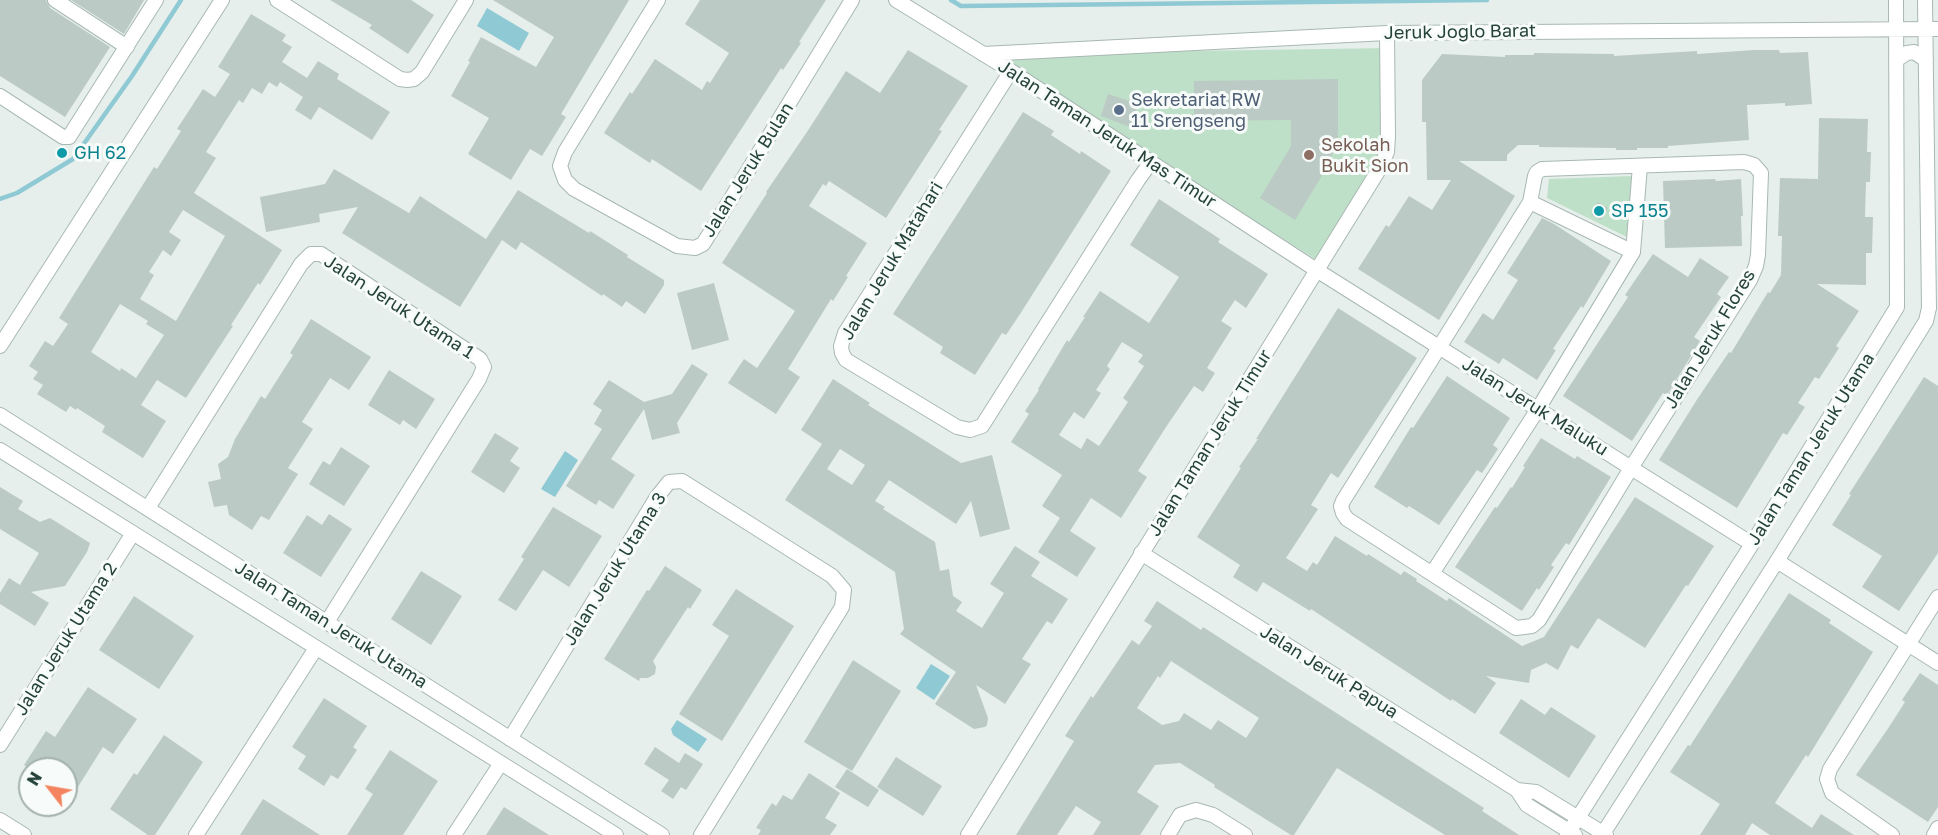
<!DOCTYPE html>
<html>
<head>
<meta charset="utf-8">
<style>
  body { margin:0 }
  #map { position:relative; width:1938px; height:835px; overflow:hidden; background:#e6efeb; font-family:"Golos Text",sans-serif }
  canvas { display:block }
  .north { position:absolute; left:18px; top:757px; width:60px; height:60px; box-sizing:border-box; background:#f7fbf9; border:2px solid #a3b1ad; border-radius:50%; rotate:301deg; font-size:16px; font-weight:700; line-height:24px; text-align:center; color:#24423a }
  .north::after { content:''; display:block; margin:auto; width:21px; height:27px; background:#f4845f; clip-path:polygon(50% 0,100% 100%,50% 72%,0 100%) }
</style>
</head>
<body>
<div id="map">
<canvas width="1938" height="835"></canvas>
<div class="north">N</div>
</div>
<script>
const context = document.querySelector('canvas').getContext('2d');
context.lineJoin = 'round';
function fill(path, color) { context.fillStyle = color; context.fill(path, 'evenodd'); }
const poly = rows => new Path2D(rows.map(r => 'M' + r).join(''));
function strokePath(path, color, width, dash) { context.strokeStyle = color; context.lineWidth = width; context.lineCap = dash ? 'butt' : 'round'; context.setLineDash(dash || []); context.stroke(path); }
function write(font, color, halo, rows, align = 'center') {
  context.font = font + ' "Golos Text",sans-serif'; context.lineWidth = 6; context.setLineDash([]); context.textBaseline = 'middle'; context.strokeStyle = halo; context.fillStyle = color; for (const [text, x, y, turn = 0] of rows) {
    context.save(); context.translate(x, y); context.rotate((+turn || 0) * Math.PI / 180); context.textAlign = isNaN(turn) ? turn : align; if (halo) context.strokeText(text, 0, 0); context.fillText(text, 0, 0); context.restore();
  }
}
const green = poly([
  [1390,48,1389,149,1320,262,989,54],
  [1633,176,1631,239,1547,198,1549,179]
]);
const water = poly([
  [487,8,529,33,519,51,477,26],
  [565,451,578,460,555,497,541,489],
  [931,664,950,676,934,700,916,688],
  [677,720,707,739,698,752,673,735,671,729]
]);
const stream = poly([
  [951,0,961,6,1487,0],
  [0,199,17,193,73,159,132,76,181,0]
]);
const building = poly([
  [0,0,46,0,50,8,110,47,65,117,0,76],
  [71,0,144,0,124,34],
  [330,0,411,0,434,15,408,54,369,28,372,25],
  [493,0,629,0,561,114,566,117,542,156,530,149,511,180,468,154,489,118,451,96,470,62,468,61,481,37,536,67,554,37],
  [700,0,826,0,799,42,801,43,783,70,781,68,701,191,652,159,650,163,604,133,630,92,632,94,655,59,702,90,707,81,710,83,729,53,685,24],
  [251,14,286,35,282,41,292,47,282,62,307,78,318,61,339,74,337,79,390,112,372,140,319,107,311,120,295,110,303,97,280,82,277,87,269,82,262,94,252,88,243,103,239,100,206,152,216,158,194,193,282,250,260,285,258,283,231,325,233,326,186,398,157,380,141,405,166,421,143,458,102,432,105,426,77,408,76,410,70,406,66,412,37,394,43,385,33,379,38,372,29,366,45,341,53,346,68,324,59,318,154,167,157,169,181,131,177,129,203,89,215,97,230,74,218,67],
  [183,210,225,236,176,321,140,299,154,275,149,272,163,250,171,256,181,240,169,232],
  [120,304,148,321,146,324,164,335,136,378,121,368,120,371,91,352],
  [908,50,968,86,939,130,942,131,886,218,829,181,826,186,823,184,809,206,867,243,846,276,848,277,833,301,831,299,788,369,800,377,776,414,728,383,744,359,757,368,795,311,722,263,767,193,766,192,807,132,846,71,880,93],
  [1754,50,1779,50,1780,53,1808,52,1812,104,1785,106,1785,103,1747,105,1749,140,1668,146,1668,148,1637,148,1637,150,1616,150,1616,148,1539,147,1539,145,1518,145,1507,155,1507,161,1459,161,1515,196,1439,320,1358,269,1386,225,1389,227,1409,196,1432,210,1451,180,1427,180,1426,122,1422,122,1422,80,1442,54,1505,57,1505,55,1534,55,1534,53,1614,54,1614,56,1697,51,1697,54],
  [1338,79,1338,137,1329,164,1295,220,1260,198,1291,146,1291,120,1194,121,1194,81],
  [1108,94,1138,104,1130,127,1101,116],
  [1023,112,1054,131,1051,135,1080,154,1081,151,1111,171,1022,311,1006,335,1002,333,975,375,940,353,943,347,893,314],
  [1819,118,1868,119,1867,152,1871,152,1870,182,1866,182,1865,217,1873,217,1872,253,1866,253,1866,285,1817,284,1859,311,1836,346,1839,348,1819,379,1815,377,1798,403,1805,407,1787,435,1783,433,1737,508,1659,460,1698,398,1729,352,1731,353,1768,292,1770,293,1781,275,1782,236,1778,236,1780,178,1818,179],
  [334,169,409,213,420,196,486,239,518,190,589,233,590,231,628,255,627,257,664,280,664,285,645,314,626,301,622,307,603,294,602,296,521,242,516,250,502,240,460,307,342,233,358,207,319,214,320,222,266,232,260,197,325,184],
  [1715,179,1716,181,1741,179,1743,216,1741,216,1742,246,1665,248,1663,181],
  [1159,199,1220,239,1218,242,1268,274,1246,308,1235,300,1221,321,1232,328,1207,368,1215,373,1203,392,1194,386,1166,427,1138,471,1147,477,1121,518,1091,498,1070,531,1096,548,1077,577,1038,552,1060,518,1042,506,1062,475,1011,442,1029,414,1025,411,1039,390,1038,389,1067,340,1069,342,1085,317,1083,317,1100,291,1149,323,1179,277,1130,245],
  [1122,342,1143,355,1138,362,1144,366,1123,398,1128,402,1099,446,1087,438,1081,449,1059,435,1074,412,1084,419,1101,393,1096,390,1110,369,1107,366],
  [1598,202,1608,208,1601,220,1591,215],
  [1542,218,1554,224,1611,261,1583,308,1581,306,1553,349,1556,350,1537,380,1503,358,1499,364,1464,342,1483,313,1493,320,1518,280,1507,273],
  [1653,254,1688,277,1700,258,1729,277,1717,294,1721,297,1694,337,1700,341,1688,361,1667,395,1663,393,1632,441,1563,396,1628,297,1625,295],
  [714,283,729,340,692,350,677,293],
  [1338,308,1417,358,1338,478,1331,473,1311,505,1318,509,1286,558,1307,571,1313,562,1317,565,1335,536,1367,556,1368,554,1401,575,1404,571,1417,579,1416,581,1447,601,1449,598,1522,646,1544,637,1635,497,1714,546,1688,586,1686,585,1645,648,1598,618,1578,649,1571,645,1558,670,1546,663,1531,670,1529,683,1486,676,1496,683,1475,714,1452,699,1451,701,1311,609,1310,611,1263,582,1257,592,1233,577,1240,565,1197,537,1241,468,1239,467,1258,439,1256,439],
  [311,319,371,357,349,390,330,378,302,422,313,429,288,468,298,474,269,520,261,516,252,530,229,515,227,505,214,507,208,482,221,479,218,464,228,457,235,439,261,396,265,399,293,355,290,353],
  [692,364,708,374,677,423,680,433,652,440,644,409,611,459,635,475,613,509,599,500,596,505,566,486,602,429,594,424,602,410,593,404,609,380,644,402,672,394],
  [389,370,435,399,416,429,403,420,400,425,368,405],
  [1447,376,1510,418,1493,445,1498,449,1482,473,1477,470,1439,525,1409,506,1407,508,1374,487,1411,427,1413,428],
  [1924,377,1938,386,1938,553,1899,611,1862,587,1882,556,1832,525,1851,495,1849,494],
  [833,379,870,403,868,405,961,463,992,455,1010,529,980,537,971,501,956,524,889,480,875,501,885,507,883,509,935,542,940,571,949,569,953,596,962,602,956,611,982,628,1004,593,990,584,1015,546,1040,562,1031,576,1068,599,1052,624,1047,621,1022,659,1031,664,1005,704,976,685,988,718,987,725,985,727,974,729,935,704,956,672,900,634,904,629,895,572,785,500,822,444,801,430],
  [840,449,865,465,852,485,827,469],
  [495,433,519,448,510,461,520,468,504,493,471,472],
  [1541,438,1575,459,1577,456,1611,477,1569,545,1566,543,1551,565,1554,567,1539,590,1537,588,1522,611,1455,567,1495,507,1497,508,1511,487,1512,488,1525,467,1523,466],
  [341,447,370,466,344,506,309,484,323,461,330,465],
  [0,487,23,501,18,509,40,522,50,518,90,543,87,552,65,586,31,592,49,603,35,626,0,604,0,593,9,578,20,585,39,553,0,529],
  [553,507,602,536,569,587,543,570,516,611,498,600,524,559,521,557],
  [329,514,352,529,321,577,283,553,307,515,322,525],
  [665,566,702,590,690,609,688,607,653,661,656,667,655,674,648,678,640,678,639,681,604,659,647,590,649,591],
  [421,571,462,596,431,645,391,619],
  [736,589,794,626,722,741,679,714,729,636,712,625],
  [1789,593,1831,620,1829,623,1873,652,1824,731,1808,757,1806,755,1775,803,1812,828,1821,814,1854,835,1770,835,1752,823,1745,835,1700,835,1720,804,1670,772,1688,745,1690,746],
  [134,596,194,636,159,689,99,650],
  [1157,601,1201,630,1203,627,1434,776,1484,808,1482,811,1519,835,1445,835,1337,768,1294,835,1291,835,1214,787,1215,785,1180,763,1155,765,1137,792,1159,806,1140,835,1093,835,1101,822,1076,806,1057,835,1016,835,1074,741,1065,736,1091,696,1093,698,1132,640,1139,645,1152,626,1144,621],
  [1171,661,1259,718,1246,738,1218,720,1211,730,1184,713,1179,721,1162,725,1137,708,1158,676,1160,678],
  [853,660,901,691,852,771,804,742],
  [1920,673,1938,685,1938,807,1928,822,1856,775,1889,727,1905,702,1902,700],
  [88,687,137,719,113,754,103,747,66,806,66,769,31,769,24,765,46,731,55,737],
  [324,698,367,726,353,747,357,750,338,779,331,775,324,786,298,769,306,756,292,747],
  [1521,699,1545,715,1551,707,1596,736,1569,778,1499,733],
  [164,735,203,762,155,835,148,835,110,809,134,773,137,775],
  [655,747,679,763,685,753,703,764,686,790,681,787,673,799,661,791,669,780,644,764],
  [390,750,438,781,403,835,347,835,373,794,365,789],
  [896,757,942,786,923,816,877,787],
  [847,769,879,790,868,807,835,787],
  [809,773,840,793,825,818,837,825,830,835,758,835,761,830,756,828,772,803,776,806,783,795,792,800],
  [263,799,320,835,240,835],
  [504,807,549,835,486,835]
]);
const minor = poly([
  [55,0,127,47],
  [277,0,400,79,407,80,414,79,422,72,466,0],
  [658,0,565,152,560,166,565,180,574,189,677,246,695,248,703,244,710,233,852,0],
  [896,0,1011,71,1318,271,1752,544],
  [983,54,1387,33,1938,29],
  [1896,60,1907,53,1914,52,1926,60],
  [1011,71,845,333,841,346,842,353,846,360,957,427,970,430,982,426,1138,180,1151,162],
  [0,96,63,137,69,137,156,0],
  [1744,162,1754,165,1761,173,1758,255,1756,266,1750,280,1631,468,1539,620,1532,626,1516,628,1347,519,1343,513,1341,506,1343,501,1530,202,1535,176,1537,172,1542,169,1744,162],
  [1530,202,1633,252],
  [0,346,222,0],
  [0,415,662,835],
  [0,450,616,835],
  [148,508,301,264,311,254,321,254,480,359,484,367,479,379,327,622],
  [1141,553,1517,790,1527,805,1575,835],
  [1777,561,1938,663],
  [1433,572,1538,409,1633,252,1640,166],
  [510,739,657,497,669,482,682,481,832,576,844,590,842,607,701,835],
  [0,745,133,533],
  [1517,790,1536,792,1606,835],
  [0,820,24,835],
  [196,835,316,648],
  [454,835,501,763],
  [968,835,1380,168,1387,152,1388,137,1387,33],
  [1168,835,1180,815,1196,810,1213,815,1245,835],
  [1567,835,1752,544,1897,307,1896,0],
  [1602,835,1777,561,1926,321,1929,308,1925,0],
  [1892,835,1832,793,1827,779,1830,769,1938,597],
  [1934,835,1938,828]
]);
const markers = [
  [1119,110,6,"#5c6f8a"],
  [62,153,6,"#0f9aa8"],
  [1309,155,6,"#8d6e63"],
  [1599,211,6,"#0f9aa8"]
];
const streetNames = [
  ["Jeruk Joglo Barat",1460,32,-1],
  ["Jalan Taman Jeruk Mas Timur",1107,134,33],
  ["Jalan Jeruk Bulan",748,170,-58],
  ["Jalan Jeruk Matahari",892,261,-59],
  ["Jalan Jeruk Utama 1",399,307,33],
  ["Jalan Jeruk Flores",1710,339,-59],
  ["Jalan Jeruk Maluku",1535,407,32],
  ["Jalan Taman Jeruk Timur",1210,443,-58],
  ["Jalan Taman Jeruk Utama",1811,449,-58],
  ["Jalan Jeruk Utama 3",615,569,-58],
  ["Jalan Taman Jeruk Utama",331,625,32],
  ["Jalan Jeruk Utama 2",66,639,-58],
  ["Jalan Jeruk Papua",1329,672,32]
];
const serviceNames = [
  ["Sekretariat RW",1131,100],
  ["11 Srengseng",1131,121]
];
const educationNames = [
  ["Sekolah",1321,145],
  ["Bukit Sion",1321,166]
];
const cultureNames = [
  ["GH 62",74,153],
  ["SP 155",1611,211]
];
fill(green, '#bfe0c8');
fill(water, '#8ec9d4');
strokePath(stream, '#8ec9d4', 4.5);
fill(building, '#bbcac4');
strokePath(minor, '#a8b8b2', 16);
strokePath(minor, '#fff', 14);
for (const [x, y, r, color] of markers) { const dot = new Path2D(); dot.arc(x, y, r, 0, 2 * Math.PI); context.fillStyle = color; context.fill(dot); strokePath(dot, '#f7fbf9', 2); }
write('18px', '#24423a', '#f7fbf9', streetNames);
write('18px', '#4e5e75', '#f7fbf9', serviceNames, 'left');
write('18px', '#785e54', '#f7fbf9', educationNames, 'left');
write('18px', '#0d838f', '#f7fbf9', cultureNames, 'left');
</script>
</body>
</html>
